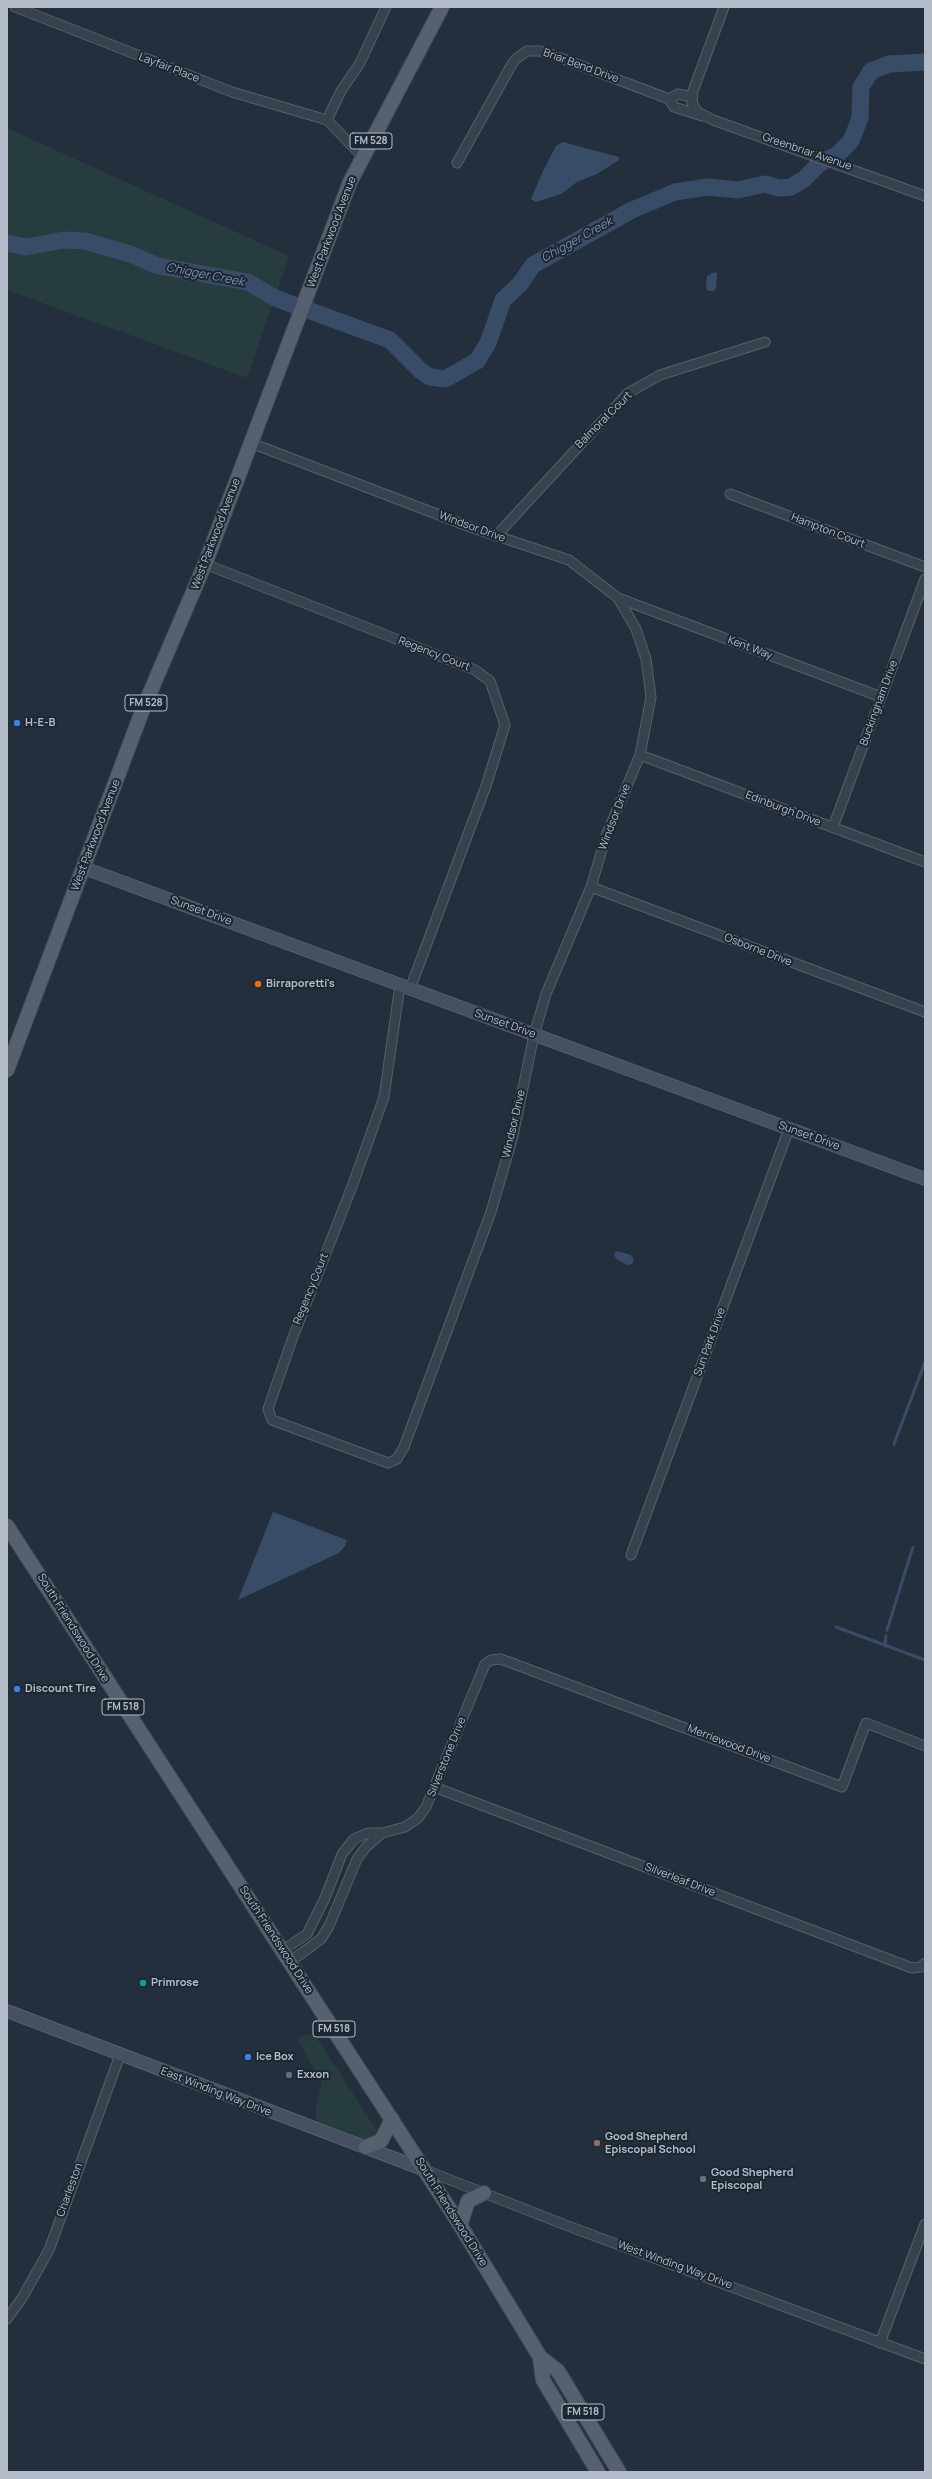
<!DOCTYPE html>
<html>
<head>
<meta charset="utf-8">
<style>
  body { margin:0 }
  #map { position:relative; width:932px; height:2479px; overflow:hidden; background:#242f3e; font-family:Manrope,sans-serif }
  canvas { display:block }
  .frame { position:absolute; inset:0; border:8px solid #b4bcc9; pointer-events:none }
</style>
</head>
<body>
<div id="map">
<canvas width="932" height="2479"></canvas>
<div class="frame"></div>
</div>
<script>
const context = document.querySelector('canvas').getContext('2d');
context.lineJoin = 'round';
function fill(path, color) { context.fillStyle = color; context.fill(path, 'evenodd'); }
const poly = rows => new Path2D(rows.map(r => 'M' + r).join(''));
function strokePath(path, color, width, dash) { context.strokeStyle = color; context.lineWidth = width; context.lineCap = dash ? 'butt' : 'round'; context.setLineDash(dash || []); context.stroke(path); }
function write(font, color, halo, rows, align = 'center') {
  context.font = font + ' Manrope,sans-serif'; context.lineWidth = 4; context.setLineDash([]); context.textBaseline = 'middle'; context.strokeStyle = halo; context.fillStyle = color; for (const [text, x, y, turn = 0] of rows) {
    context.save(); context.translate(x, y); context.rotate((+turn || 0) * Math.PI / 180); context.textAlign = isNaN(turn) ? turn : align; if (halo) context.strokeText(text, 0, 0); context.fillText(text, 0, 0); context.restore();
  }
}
const green = poly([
  [7,128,289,256,247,378,7,290],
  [310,2034,318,2040,376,2129,376,2136,367,2140,356,2138,356,2136,318,2121,316,2118,316,2105,322,2083,298,2041,300,2037]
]);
const water = poly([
  [563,142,619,157,619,160,597,174,577,182,561,194,536,202,531,199,542,173,556,146],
  [715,272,717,274,716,289,713,291,708,291,706,287,707,276],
  [616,1251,631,1255,634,1259,632,1264,628,1265,616,1259,614,1254],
  [273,1512,347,1540,345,1546,339,1553,238,1600]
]);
const stream = poly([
  [894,1444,925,1362],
  [836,1627,925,1660],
  [887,1630,913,1547],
  [885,1646,886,1636]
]);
const river = poly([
  [7,243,26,247,64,240,85,241,130,254,158,266,248,282,275,298,390,340,421,371,430,377,445,379,477,361,488,343,503,300,520,284,533,265,632,210,675,192,707,187,738,190,765,184,779,188,791,187,804,179,820,163,837,155,851,141,860,118,861,87,871,71,889,64,925,62]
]);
const street = poly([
  [15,7,232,92,327,120,363,157],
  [724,7,693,91,692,103,698,112,713,120,925,196],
  [669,99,678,94,692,97],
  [327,120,341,91,360,63,386,7],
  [457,163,512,64,517,58,527,51,540,51,550,54,669,99,674,107,702,116],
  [251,443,473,528,569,560,618,598,636,629,646,659,651,697,640,755,606,836,591,887,546,994,534,1035,513,1136,491,1212,404,1447,397,1459,388,1463,272,1420,268,1409,293,1337,353,1184,384,1097,400,985],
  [730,494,925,567],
  [496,536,628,393,660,375,765,342],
  [205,564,475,670,490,681,505,725,486,786,410,989],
  [618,598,881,697],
  [640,755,925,862],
  [833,827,925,579],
  [591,887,925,1012],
  [631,1555,789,1129],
  [434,1787,912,1968,921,1967,925,1963],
  [283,1950,307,1934,325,1898,342,1854,354,1839,368,1833,382,1833,405,1827,418,1818,426,1807,485,1664,491,1660,500,1659,509,1662,842,1787,866,1723,925,1746],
  [291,1961,321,1939,329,1926,357,1859,366,1847,382,1833],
  [425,2170,568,2226,925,2359],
  [7,2319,22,2298,49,2250,120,2055],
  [880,2343,925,2224]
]);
const secondary = poly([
  [84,868,925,1179],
  [7,2011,425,2170]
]);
const primary = poly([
  [7,1070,143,709,205,564,350,182,442,7],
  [7,1526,460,2225,540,2357,543,2380,598,2472],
  [366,2147,381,2141,392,2119],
  [460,2225,468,2201,484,2193],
  [540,2357,558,2371,619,2472]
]);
const markers = [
  [17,723,4,"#3f7fe0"],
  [258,984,4,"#e8710a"],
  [17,1689,4,"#3f7fe0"],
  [143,1983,4,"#0f9aa8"],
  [248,2057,4,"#3f7fe0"],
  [289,2075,4,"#5c6f8a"],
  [597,2143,4,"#8d6e63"],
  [703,2179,4,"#6b7280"]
];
const shields = [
  [371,141,42],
  [146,703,42],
  [123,1707,42],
  [334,2029,42],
  [583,2412,42]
];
const shieldNames = [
  ["FM 528",371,141],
  ["FM 528",146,703],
  ["FM 518",123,1707],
  ["FM 518",334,2029],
  ["FM 518",583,2412]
];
const streetNames = [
  ["Briar Bend Drive",581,66,20],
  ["Layfair Place",169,68,21],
  ["Greenbriar Avenue",807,152,19],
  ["West Parkwood Avenue",332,232,-69],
  ["Balmoral Court",604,420,-45],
  ["Windsor Drive",472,527,20],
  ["Hampton Court",828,531,21],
  ["West Parkwood Avenue",216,534,-69],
  ["Kent Way",750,648,21],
  ["Regency Court",434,654,21],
  ["Buckingham Drive",879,703,-70],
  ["Edinburgh Drive",783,809,21],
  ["Windsor Drive",615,817,-69],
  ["West Parkwood Avenue",96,835,-69],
  ["Sunset Drive",201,911,20],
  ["Osborne Drive",758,950,21],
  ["Sunset Drive",505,1024,20],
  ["Windsor Drive",514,1124,-77],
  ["Sunset Drive",809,1136,20],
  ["Regency Court",311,1289,-68],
  ["Sun Park Drive",710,1342,-70],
  ["South Friendswood Drive",73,1628,58],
  ["Merriewood Drive",729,1744,21],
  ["Silverstone Drive",447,1757,-68],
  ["Silverleaf Drive",680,1880,21],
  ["South Friendswood Drive",276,1940,57],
  ["East Winding Way Drive",216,2092,21],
  ["Charleston",70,2190,-70],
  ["South Friendswood Drive",451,2212,58],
  ["West Winding Way Drive",675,2265,20]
];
const poiNames = [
  ["H-E-B",25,723],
  ["Birraporetti's",266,984],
  ["Discount Tire",25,1689],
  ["Primrose",151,1983],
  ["Ice Box",256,2057],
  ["Exxon",297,2075],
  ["Good Shepherd",605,2137],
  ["Episcopal School",605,2150],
  ["Good Shepherd",711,2173],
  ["Episcopal",711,2186]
];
const waterNames = [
  ["Chigger Creek",577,240,-29],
  ["Chigger Creek",205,275,11]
];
fill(green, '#263c3f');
fill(water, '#394c67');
strokePath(stream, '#394c67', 3);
strokePath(river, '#394c67', 17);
strokePath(street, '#565f6c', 11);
strokePath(secondary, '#565f6c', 14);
strokePath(primary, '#414a57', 16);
strokePath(street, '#38414e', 9);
strokePath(secondary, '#465061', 12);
strokePath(primary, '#56606e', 14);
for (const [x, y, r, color] of markers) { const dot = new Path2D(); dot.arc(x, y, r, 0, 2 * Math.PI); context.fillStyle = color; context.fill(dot); strokePath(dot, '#1d2633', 1.5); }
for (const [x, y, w] of shields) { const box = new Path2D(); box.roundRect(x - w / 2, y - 8, w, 16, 3); context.fillStyle = '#1d2633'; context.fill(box); strokePath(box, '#b4bcc9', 1); }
write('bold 10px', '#b4bcc9', null, shieldNames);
write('11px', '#b4bcc9', '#1d2633', streetNames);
write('bold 11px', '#b4bcc9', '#1d2633', poiNames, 'left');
write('italic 12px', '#7c92b1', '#1d2633', waterNames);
</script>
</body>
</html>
